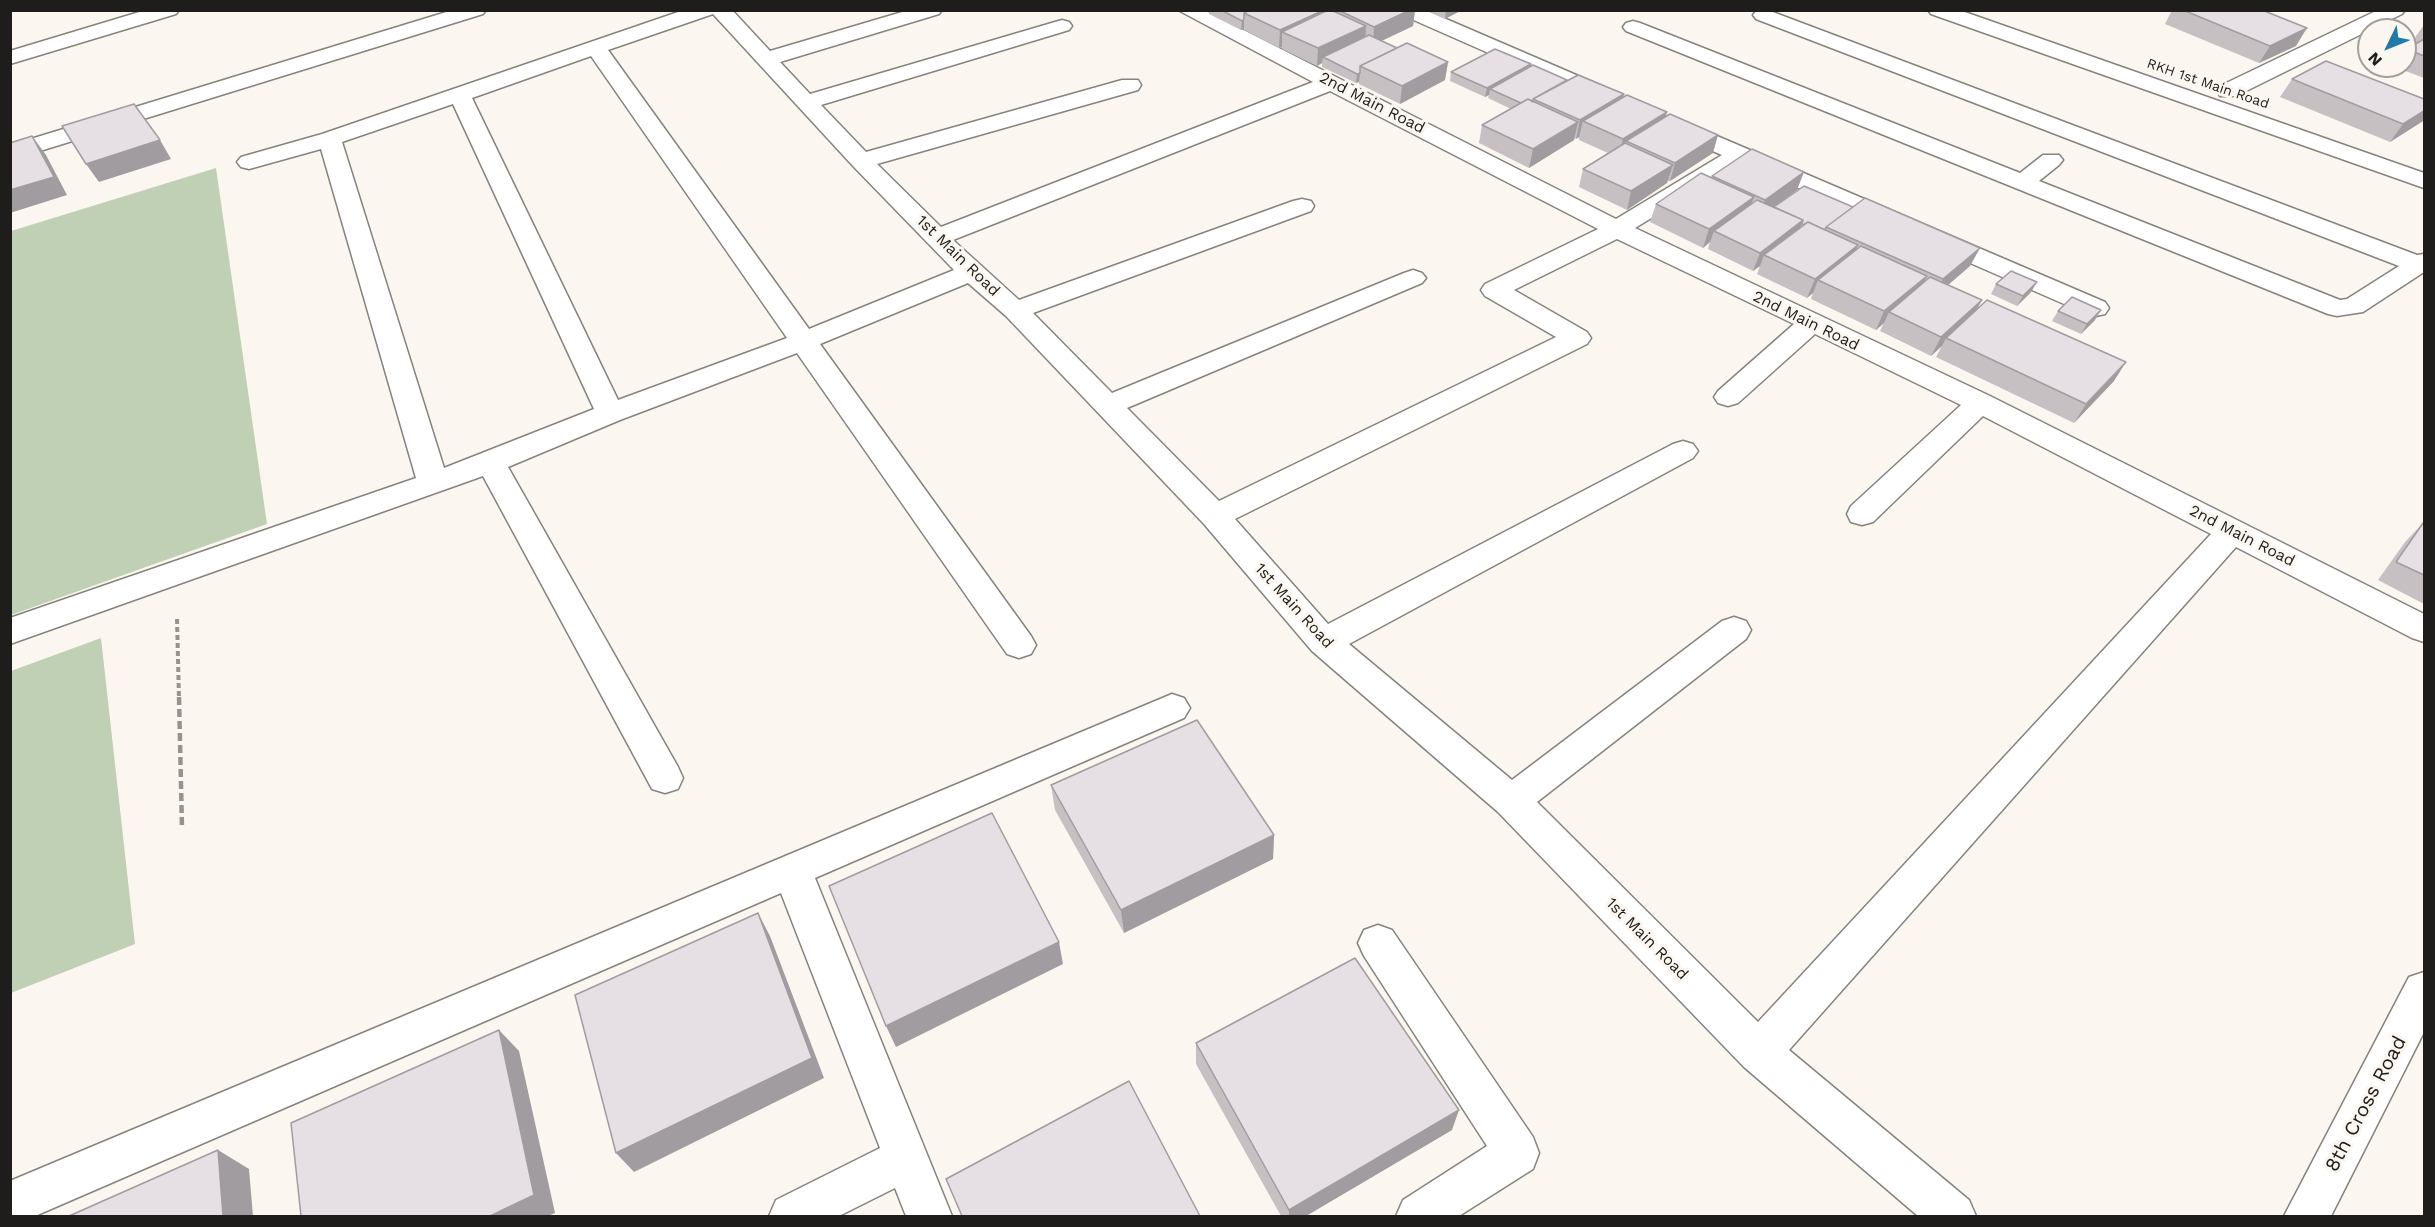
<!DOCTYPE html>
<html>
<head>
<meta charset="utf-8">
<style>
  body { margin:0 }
  #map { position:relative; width:2435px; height:1227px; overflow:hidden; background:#fbf7f0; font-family:"Work Sans",sans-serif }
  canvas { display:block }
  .frame { position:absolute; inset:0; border:12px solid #1e1d1b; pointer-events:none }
  .north { position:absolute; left:2357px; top:18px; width:60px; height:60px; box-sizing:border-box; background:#fbf7f0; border:2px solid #a3a09b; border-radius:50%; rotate:227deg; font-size:16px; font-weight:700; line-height:24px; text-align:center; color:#1e1d1b }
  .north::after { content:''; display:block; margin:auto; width:21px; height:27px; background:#227aa9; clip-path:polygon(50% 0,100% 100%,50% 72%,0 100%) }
</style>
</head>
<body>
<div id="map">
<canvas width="2435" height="1227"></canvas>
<div class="frame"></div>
<div class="north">N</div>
</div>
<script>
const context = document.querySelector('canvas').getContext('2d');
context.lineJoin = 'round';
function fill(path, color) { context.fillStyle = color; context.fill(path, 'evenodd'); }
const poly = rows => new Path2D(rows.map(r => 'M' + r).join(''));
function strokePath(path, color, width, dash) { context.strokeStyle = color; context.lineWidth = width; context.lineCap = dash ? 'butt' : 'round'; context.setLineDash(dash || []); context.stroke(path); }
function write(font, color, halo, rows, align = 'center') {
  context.font = font + ' "Work Sans",sans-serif'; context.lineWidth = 6; context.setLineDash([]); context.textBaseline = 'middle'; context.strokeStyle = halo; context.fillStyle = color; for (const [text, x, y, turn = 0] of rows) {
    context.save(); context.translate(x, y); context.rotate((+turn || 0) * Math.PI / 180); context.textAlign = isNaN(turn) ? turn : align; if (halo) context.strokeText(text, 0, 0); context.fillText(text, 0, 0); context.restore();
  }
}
const green = poly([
  [216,168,267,524,11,615,11,231],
  [101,638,135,944,11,993,11,671]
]);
const pathFar1 = poly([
  [177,619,179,699]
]);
const path = poly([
  [179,697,182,828]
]);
const minor = poly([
  [146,10,179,10,176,14,10,64,10,51,146,10],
  [453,10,486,10,483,14,27,155,19,157,10,154,11,145,453,10],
  [684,10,732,10,770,51,909,10,942,10,939,14,780,62,810,94,1055,22,1062,20,1069,22,1072,26,1069,30,821,105,866,152,1122,80,1138,80,1141,85,1138,90,877,164,941,227,1313,82,1178,10,1204,10,1616,219,1722,155,1666,131,1663,126,1666,121,1682,121,2105,302,2109,308,2105,314,2096,316,2087,314,1741,163,1635,228,1990,396,2424,614,2424,642,2412,638,2236,547,1789,1050,1969,1200,1976,1216,1918,1216,1744,1067,1498,812,1312,651,1204,524,1006,316,968,283,820,344,1031,636,1036,645,1031,654,1019,658,1007,654,797,353,620,420,508,467,678,767,683,778,678,789,665,793,652,789,483,476,10,644,10,618,416,478,321,149,249,169,241,167,237,162,241,157,322,134,684,10],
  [713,14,853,166,954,270,809,329,608,50,713,14],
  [591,56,787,338,618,400,472,98,591,56],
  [1330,91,1598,229,1485,284,1481,290,1485,296,1556,337,1219,501,1127,408,1422,283,1426,278,1422,273,1413,270,1404,273,1112,393,1033,313,1311,211,1314,206,1311,201,1302,199,1293,201,1019,300,953,240,1330,91],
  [453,104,594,409,444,468,342,142,453,104],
  [1617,239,1794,324,1718,391,1714,397,1718,403,1728,406,1738,403,1815,334,1961,405,1851,506,1847,514,1851,522,1862,525,1873,522,1983,416,2211,534,1758,1022,1537,802,1746,639,1751,630,1746,621,1734,617,1722,621,1512,780,1349,644,1693,458,1698,451,1693,444,1683,441,1673,444,1328,624,1235,519,1587,344,1591,338,1587,332,1514,290,1617,239],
  [1397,10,1425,10,1618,93,1621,98,1618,103,1602,103,1400,14,1397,10],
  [1757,10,1770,11,2417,255,2424,254,2424,272,2363,312,2337,316,2328,314,1626,31,1623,27,1626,23,1633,21,1640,23,2020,173,2043,155,2059,155,2063,160,2059,165,2039,181,2340,300,2347,299,2399,266,1756,19,1753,15,1757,10],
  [1928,10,1959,10,2424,173,2424,188,1931,14,1928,10],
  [2378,10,2405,10,2402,14,2236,96,2220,96,2217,91,2220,86,2378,10],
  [1172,694,1184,698,1190,708,1184,718,815,878,952,1216,906,1216,895,1188,839,1216,769,1216,776,1200,880,1148,781,893,35,1216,10,1216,10,1181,1172,694],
  [1378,925,1392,930,1533,1137,1539,1153,1533,1169,1459,1216,1396,1216,1403,1200,1487,1146,1364,956,1358,943,1364,930,1378,925],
  [2424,972,2424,1032,2331,1216,2284,1216,2409,977,2424,972]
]);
const wall = poly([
  [1209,10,1415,10,1413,26,1381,41,1397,48,1448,62,1445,80,1400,104,1359,84,1359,82,1356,83,1322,67,1322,63,1317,66,1282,49,1282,47,1279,48,1244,30,1244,28,1241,30,1209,14],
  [1425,10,1462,10,1445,19],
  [2172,10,2262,10,2296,46,2259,63,2165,24],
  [2424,25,2424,78,2395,67,2405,66,2405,52,2407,49,2415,44,2411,43,2423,26],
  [1531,64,1530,67,1567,80,1623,98,1666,116,1713,153,1670,181,1668,181,1667,183,1627,210,1579,187,1583,169,1608,153,1579,140,1579,137,1576,139,1575,138,1574,140,1529,168,1479,143,1482,125,1511,109,1488,98,1489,95,1485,97,1450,81,1451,72],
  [2292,79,2423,121,2390,142,2280,97],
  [1712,176,1797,190,1773,207,1970,266,1948,285,1976,310,2114,381,2074,423,1936,357,1942,346,1931,356,1880,331,1884,323,1876,330,1811,299,1813,293,1807,298,1757,274,1760,266,1753,271,1708,249,1710,242,1703,248,1650,222,1656,204,1711,178],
  [1996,284,2031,292,2017,306,1991,294],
  [2058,311,2095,320,2081,334,2052,321],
  [2423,523,2424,524,2424,604,2378,580,2405,542],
  [1051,785,1274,835,1273,859,1124,933,1055,810],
  [1196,1043,1452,1130,1306,1216,1281,1216,1196,1064]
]);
const shadedWall = poly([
  [1324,10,1328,10,1282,32,1282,47,1279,48,1280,30],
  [1410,10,1415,10,1413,26,1373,45,1374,27],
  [1446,10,1462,10,1445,19],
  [1244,19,1244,28,1241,30,1242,21],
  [1366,26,1365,44,1323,57,1322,63,1317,66,1318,48],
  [2307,28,2296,46,2259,63,2270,46],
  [1448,62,1445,80,1400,104,1402,86],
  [1531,64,1529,73,1490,89,1489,95,1485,97,1487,88],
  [1360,73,1359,82,1356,83,1357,74],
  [1624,94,1620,112,1583,121,1579,137,1576,139,1580,120],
  [2424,111,2424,120,2423,121,2390,142,2403,124],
  [1667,112,1662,130,1626,141,1622,155,1618,158,1623,139],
  [1578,122,1574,140,1529,168,1533,149],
  [1718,135,1713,153,1670,181,1675,163],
  [32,136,46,155,67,195,10,213,10,190],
  [160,140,171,159,99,182,86,164],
  [1673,165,1667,183,1627,210,1631,191],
  [1804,172,1797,190,1758,218,1765,200],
  [1754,197,1747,215,1714,231,1710,242,1703,248,1709,229],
  [1803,220,1796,239,1764,255,1760,266,1753,271,1760,253],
  [1858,245,1850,263,1818,280,1813,293,1807,298,1815,279],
  [1980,248,1970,266,1933,298,1943,279],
  [1927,276,1918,294,1889,312,1884,323,1876,330,1884,311],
  [2037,282,2031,292,2017,306,2023,296],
  [1982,300,1972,319,1946,338,1942,346,1931,356,1941,337],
  [2101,310,2095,320,2081,334,2087,324],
  [2126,362,2114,381,2074,423,2086,404],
  [1274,835,1273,859,1124,933,1121,910],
  [758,913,770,936,824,1078,634,1172,616,1153],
  [1059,942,1063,964,896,1047,886,1026],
  [499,1030,519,1051,555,1213,548,1216,490,1216],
  [1459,1110,1452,1130,1306,1216,1289,1216,1289,1210],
  [218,1150,249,1169,253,1216,223,1216]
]);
const building = poly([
  [1221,10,1250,10,1244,13,1244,19,1242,21,1221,10],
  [1250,10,1324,10,1280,30,1244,13,1250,10],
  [1328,10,1331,10,1366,26,1318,48,1282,32,1328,10],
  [1338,10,1410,10,1374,27,1338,10],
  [2183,10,2262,10,2307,28,2270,46,2183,10],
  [1369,35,1397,48,1360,66,1360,73,1357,74,1323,57,1369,35],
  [2424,39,2424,56,2407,49,2424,39],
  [1407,43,1448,62,1402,86,1360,66,1407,43],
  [1495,49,1531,64,1487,88,1451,72,1495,49],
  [2326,61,2424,99,2424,111,2403,124,2292,79,2326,61],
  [1533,65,1567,80,1533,99,1533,102,1528,99,1521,103,1490,89,1533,65],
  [1578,75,1624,94,1580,120,1533,99,1578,75],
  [1627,95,1667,112,1623,139,1583,121,1627,95],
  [1528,99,1578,122,1533,149,1482,125,1528,99],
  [134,104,160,140,86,164,62,126,134,104],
  [1670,114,1718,135,1675,163,1626,141,1670,114],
  [32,136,54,177,10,190,10,143,32,136],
  [1625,143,1673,165,1631,191,1583,169,1625,143],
  [1752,149,1804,172,1765,200,1712,176,1752,149],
  [1701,173,1754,197,1709,229,1656,204,1701,173],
  [1804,186,1853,207,1826,227,1825,230,1808,222,1803,225,1802,224,1803,220,1774,207,1804,186],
  [1865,198,1980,248,1943,279,1826,227,1865,198],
  [1757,200,1803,220,1760,253,1714,231,1757,200],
  [1808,222,1858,245,1815,279,1764,255,1808,222],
  [1861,246,1927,276,1884,311,1818,280,1861,246],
  [2011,271,2037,282,2023,296,1996,284,2011,271],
  [1930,277,1982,300,1941,337,1889,312,1930,277],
  [2072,297,2101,310,2087,324,2058,311,2072,297],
  [1987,300,2126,362,2086,404,1946,338,1987,300],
  [2423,523,2424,524,2424,575,2396,562,2423,523],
  [1197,720,1274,835,1121,910,1051,785,1197,720],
  [992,813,1059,942,886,1026,829,886,992,813],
  [758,913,812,1058,616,1153,575,995,758,913],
  [1355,958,1459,1110,1289,1210,1196,1043,1355,958],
  [499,1030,534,1195,490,1216,301,1216,291,1123,499,1030],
  [1129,1081,1200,1216,962,1216,946,1179,1129,1081],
  [218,1150,223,1216,69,1216,218,1150]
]);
const farStreetnames = [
  ["RKH 1st Main Road",2208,84,19]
];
const streetNames = [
  ["2nd Main Road",1372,103,27],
  ["1st Main Road",958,256,44],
  ["2nd Main Road",1806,321,26],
  ["2nd Main Road",2242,536,27],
  ["1st Main Road",1294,606,48],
  ["1st Main Road",1647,939,45]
];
const nearStreetnames = [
  ["8th Cross Road",2366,1104,-62]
];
fill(green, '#c0d0b5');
strokePath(minor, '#86837d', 3);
strokePath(pathFar1, '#96938f', 4, [5, 3]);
strokePath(path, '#96938f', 4.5, [8, 4]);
fill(minor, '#fff');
fill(wall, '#c6c0c3');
fill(shadedWall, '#a19c9f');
fill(building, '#e6dfe3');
strokePath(building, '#a19c9f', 1.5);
write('14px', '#1e1d1b', '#fbf7f0', farStreetnames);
write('16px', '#1e1d1b', '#fbf7f0', streetNames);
write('20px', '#1e1d1b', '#fbf7f0', nearStreetnames);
</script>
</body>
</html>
